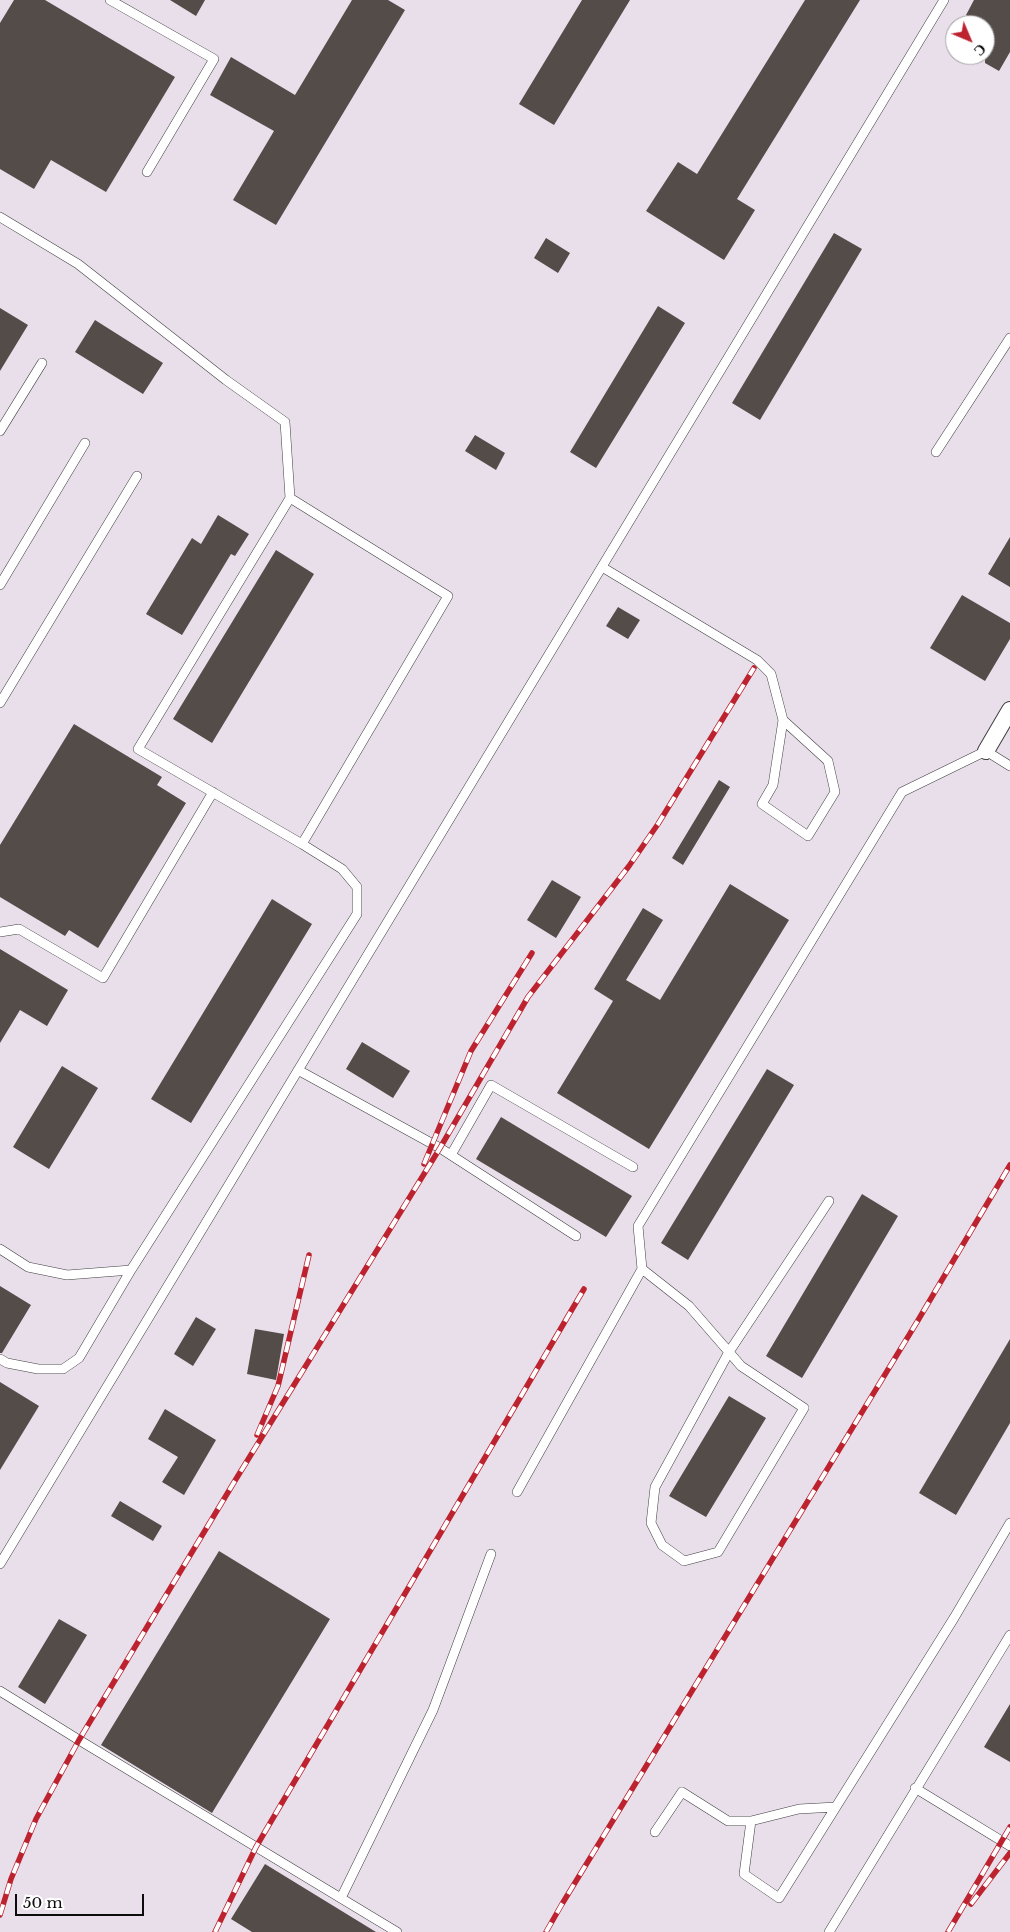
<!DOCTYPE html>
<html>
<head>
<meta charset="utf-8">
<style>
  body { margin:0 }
  #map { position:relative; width:1010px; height:1932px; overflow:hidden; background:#fffaea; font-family:"Libre Baskerville",serif }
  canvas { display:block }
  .north { position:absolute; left:945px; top:15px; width:50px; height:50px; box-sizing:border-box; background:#fff; border:1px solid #9e9e9e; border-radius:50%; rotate:135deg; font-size:14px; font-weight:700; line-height:20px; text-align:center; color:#0c0c0c }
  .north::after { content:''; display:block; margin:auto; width:18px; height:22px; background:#bc232f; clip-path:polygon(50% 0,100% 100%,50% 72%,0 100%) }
  .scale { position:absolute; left:15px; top:1894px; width:129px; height:22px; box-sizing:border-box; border:2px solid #0c0c0c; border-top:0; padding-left:6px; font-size:15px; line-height:18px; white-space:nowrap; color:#0c0c0c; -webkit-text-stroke:4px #fff; paint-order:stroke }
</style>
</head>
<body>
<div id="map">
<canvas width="1010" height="1932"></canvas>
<div class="north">С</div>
<div class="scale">50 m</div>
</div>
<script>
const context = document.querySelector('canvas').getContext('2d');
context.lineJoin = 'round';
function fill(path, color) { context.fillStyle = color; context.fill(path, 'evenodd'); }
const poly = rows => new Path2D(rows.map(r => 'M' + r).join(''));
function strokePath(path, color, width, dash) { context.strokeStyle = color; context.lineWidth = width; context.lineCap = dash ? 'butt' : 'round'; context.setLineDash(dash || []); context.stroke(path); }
const industrial = poly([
  [0,0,1010,0,1010,1932,0,1932],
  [955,25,985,25,985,55,955,55]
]);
const building = poly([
  [14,0,45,0,175,77,106,192,51,160,34,189,0,169,0,23],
  [170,0,205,0,196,16],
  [352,0,388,0,405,10,276,225,233,200,274,131,210,95,231,57,295,95],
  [582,0,630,0,554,125,519,104],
  [805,0,860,0,737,199,755,210,724,260,646,211,678,162,697,174],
  [974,0,1010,0,1010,52,999,71,985,63,985,25,967,25,971,18,966,15],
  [834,233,862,249,760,420,732,403],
  [546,238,570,253,558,273,534,258],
  [658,306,685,323,596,468,570,452],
  [0,308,28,325,0,371],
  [95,320,163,363,143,394,75,352],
  [475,435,505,453,496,470,465,451],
  [218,515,249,534,235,556,231,554,182,635,146,614,192,538,201,544],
  [1010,537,1010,587,988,574],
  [276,550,314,574,212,743,173,719],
  [962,595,1010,623,1010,639,985,681,930,648],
  [618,607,640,620,628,639,606,626],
  [74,724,162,777,157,785,186,803,98,948,69,930,65,936,0,897,0,845],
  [719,780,730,787,683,865,672,858],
  [552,880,581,897,556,938,527,920],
  [730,884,789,920,649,1149,557,1093,613,1001,594,989,643,908,663,920,626,980,660,1000],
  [272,899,312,924,191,1123,151,1099],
  [0,949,68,990,47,1026,20,1010,0,1043],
  [362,1042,410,1071,393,1098,346,1069],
  [62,1066,98,1088,49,1169,13,1147],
  [767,1069,794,1085,688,1260,661,1243],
  [501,1117,632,1196,606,1237,476,1159],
  [862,1194,898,1216,802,1378,766,1356],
  [0,1286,31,1305,2,1353,0,1353],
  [196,1317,216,1329,193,1366,174,1354],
  [255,1329,284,1334,276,1380,247,1374],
  [1010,1339,1010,1423,956,1515,919,1493],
  [0,1382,39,1406,0,1470],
  [729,1396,766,1418,706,1517,669,1496],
  [165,1409,216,1440,184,1495,162,1482,178,1457,148,1439],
  [120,1501,162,1526,153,1541,111,1516],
  [219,1551,330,1619,212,1813,101,1745],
  [59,1619,87,1635,45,1704,18,1687],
  [1010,1704,1010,1762,984,1747],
  [265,1864,376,1932,252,1932,231,1919]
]);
const service = poly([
  [110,0,214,59,147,172],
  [0,217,78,264,226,380,285,422,290,498,448,596,302,844],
  [0,431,42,363],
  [936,452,1010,338],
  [602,567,757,660,771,674,783,720,773,785,762,804,808,836,835,792,828,761,783,720],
  [0,585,85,443],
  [0,703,137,476],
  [0,932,19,929,103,978,213,792],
  [298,1070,440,1148,576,1236],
  [451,1155,491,1085,633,1167],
  [829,1201,729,1352,655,1487,651,1523,662,1545,684,1561,718,1552,804,1408,741,1366,729,1352,689,1306,642,1269,638,1226,902,792,986,751,1010,766],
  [0,1249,28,1267,67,1275,131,1270],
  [0,1359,7,1363,38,1369,63,1369,79,1358,131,1270,357,914,357,887,342,869,302,844,138,749,290,498],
  [517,1492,642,1269],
  [0,1564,944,0],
  [0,1691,79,1740,397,1932],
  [915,1788,1010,1846],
  [751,1821,744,1874,779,1898,954,1618,1010,1523],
  [655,1832,682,1792,728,1821,751,1821,799,1809,836,1807],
  [341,1898,433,1710,491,1554],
  [829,1932,1010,1635]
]);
const minor = poly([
  [986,751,1010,710]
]);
const rail = poly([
  [424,1164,471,1051,532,953],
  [257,1435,278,1386,309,1255],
  [971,1904,1010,1853],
  [0,1915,11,1879,36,1819,79,1740,236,1479,440,1148,528,997,629,866,658,824,754,668],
  [215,1932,256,1847,584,1289],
  [546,1932,562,1904,917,1322,1010,1165],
  [948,1932,1010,1827]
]);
fill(industrial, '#e9dfeb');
fill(building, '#544c48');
strokePath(service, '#3f3f3f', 10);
strokePath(minor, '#3f3f3f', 18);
strokePath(service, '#fff', 9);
strokePath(minor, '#fff', 16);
strokePath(rail, '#bc232f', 5.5);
strokePath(rail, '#fff', 4, [11]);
</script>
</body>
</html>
